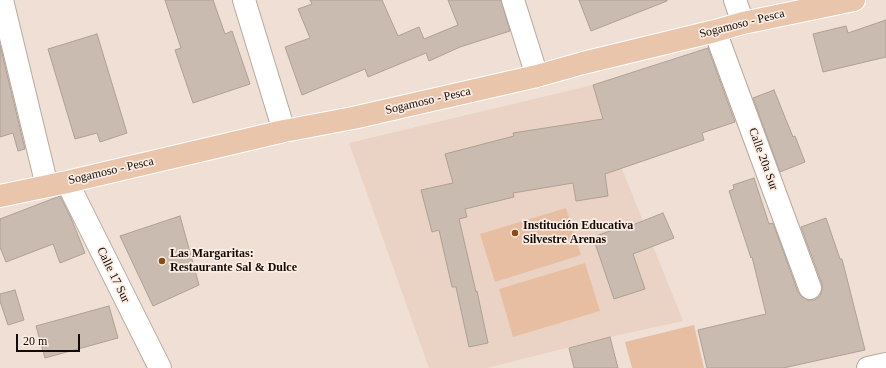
<!DOCTYPE html>
<html>
<head>
<meta charset="utf-8">
<style>
  body { margin:0 }
  #map { position:relative; width:886px; height:368px; overflow:hidden; background:#efdfd4; font-family:"Times New Roman",serif }
  canvas { display:block }
  .scale { position:absolute; left:16px; top:334px; width:64px; height:18px; box-sizing:border-box; border:2px solid #100b08; border-top:0; padding-left:5px; font-size:12px; line-height:14px; white-space:nowrap; color:#100b08; -webkit-text-stroke:3px #fcece1; paint-order:stroke }
</style>
</head>
<body>
<div id="map">
<canvas width="886" height="368"></canvas>
<div class="scale">20 m</div>
</div>
<script>
const context = document.querySelector('canvas').getContext('2d');
context.lineJoin = 'round';
function fill(path, color) { context.fillStyle = color; context.fill(path, 'evenodd'); }
const poly = rows => new Path2D(rows.map(r => 'M' + r).join(''));
function strokePath(path, color, width, dash) { context.strokeStyle = color; context.lineWidth = width; context.lineCap = dash ? 'butt' : 'round'; context.setLineDash(dash || []); context.stroke(path); }
function write(font, color, halo, rows, align = 'center') {
  context.font = font + ' "Times New Roman",serif'; context.lineWidth = 3.5; context.setLineDash([]); context.textBaseline = 'middle'; context.strokeStyle = halo; context.fillStyle = color; for (const [text, x, y, turn = 0] of rows) {
    context.save(); context.translate(x, y); context.rotate((+turn || 0) * Math.PI / 180); context.textAlign = isNaN(turn) ? turn : align; if (halo) context.strokeText(text, 0, 0); context.fillText(text, 0, 0); context.restore();
  }
}
const built = poly([
  [593,85,622,169,683,321,610,337,487,368,429,368,349,143]
]);
const green = poly([
  [566,208,581,255,495,282,480,234],
  [585,263,600,311,513,337,499,289],
  [694,325,704,368,632,368,625,342]
]);
const building = poly([
  [165,0,213,0,225,34,232,31,250,84,193,103,175,50,181,48,165,0],
  [310,0,382,0,398,36,419,27,424,39,458,25,448,0,501,0,510,31,460,47,429,61,426,53,368,77,365,69,302,95,285,47,310,38,298,9,312,4,310,0],
  [579,0,667,0,667,1,591,31,579,0],
  [886,20,886,57,823,72,813,34,846,26,848,33,886,20],
  [97,34,127,133,100,142,97,133,75,139,48,49,97,34],
  [0,45,25,149,18,151,13,133,0,137,0,45],
  [708,48,735,122,702,133,704,140,605,174,608,196,576,201,573,183,513,193,514,197,465,209,467,217,459,219,476,292,477,291,488,343,469,347,456,287,452,287,439,230,432,232,421,190,453,183,445,154,514,136,513,133,603,119,593,85,708,48],
  [774,90,793,137,795,136,805,162,780,172,753,98,774,90],
  [754,178,769,224,773,223,798,292,802,297,808,300,815,300,820,296,822,290,822,284,801,227,826,218,840,259,842,259,865,350,783,368,707,368,698,330,766,314,752,257,751,258,729,191,734,189,733,185,754,178],
  [60,196,71,218,85,253,60,263,53,244,6,262,0,247,0,219,60,196],
  [663,213,674,238,633,254,645,289,614,299,593,237,624,226,625,228,663,213],
  [180,216,199,285,153,306,120,236,180,216],
  [15,290,24,320,8,325,0,301,0,294,15,290],
  [109,306,118,338,45,358,36,326,109,306],
  [610,337,618,368,574,368,569,348,610,337]
]);
const minor = poly([
  [2,0,47,186],
  [244,0,284,131],
  [513,0,537,76],
  [735,0,743,23],
  [715,31,810,288],
  [67,182,160,368],
  [868,368,886,364]
]);
const major = poly([
  [0,196,67,182,284,131,353,118,537,76,583,63,715,31,743,23,854,0]
]);
const markers = [
  [515,233,4,"#8c4d14"],
  [162,261,4,"#8c4d14"]
];
const streetNames = [
  ["Sogamoso - Pesca",742,24,-14],
  ["Sogamoso - Pesca",428,101,-13],
  ["Calle 20a Sur",763,159,70],
  ["Sogamoso - Pesca",111,171,-13],
  ["Calle 17 Sur",113,275,64]
];
const poiNames = [
  ["Institución Educativa",523,226],
  ["Silvestre Arenas",523,240],
  ["Las Margaritas:",170,254],
  ["Restaurante Sal & Dulce",170,268]
];
fill(built, '#ead3c4');
fill(green, '#e8bea2');
fill(building, '#cabbb1');
strokePath(building, '#aea096', 1);
strokePath(minor, '#b8a99f', 24);
strokePath(major, '#fff', 24);
strokePath(minor, '#fff', 22);
strokePath(major, '#e8c5ab', 22);
for (const [x, y, r, color] of markers) { const dot = new Path2D(); dot.arc(x, y, r, 0, 2 * Math.PI); context.fillStyle = color; context.fill(dot); strokePath(dot, '#fcece1', 1.5); }
write('12px', '#100b08', '#fcece1', streetNames);
write('bold 12px', '#100b08', '#fcece1', poiNames, 'left');
</script>
</body>
</html>
